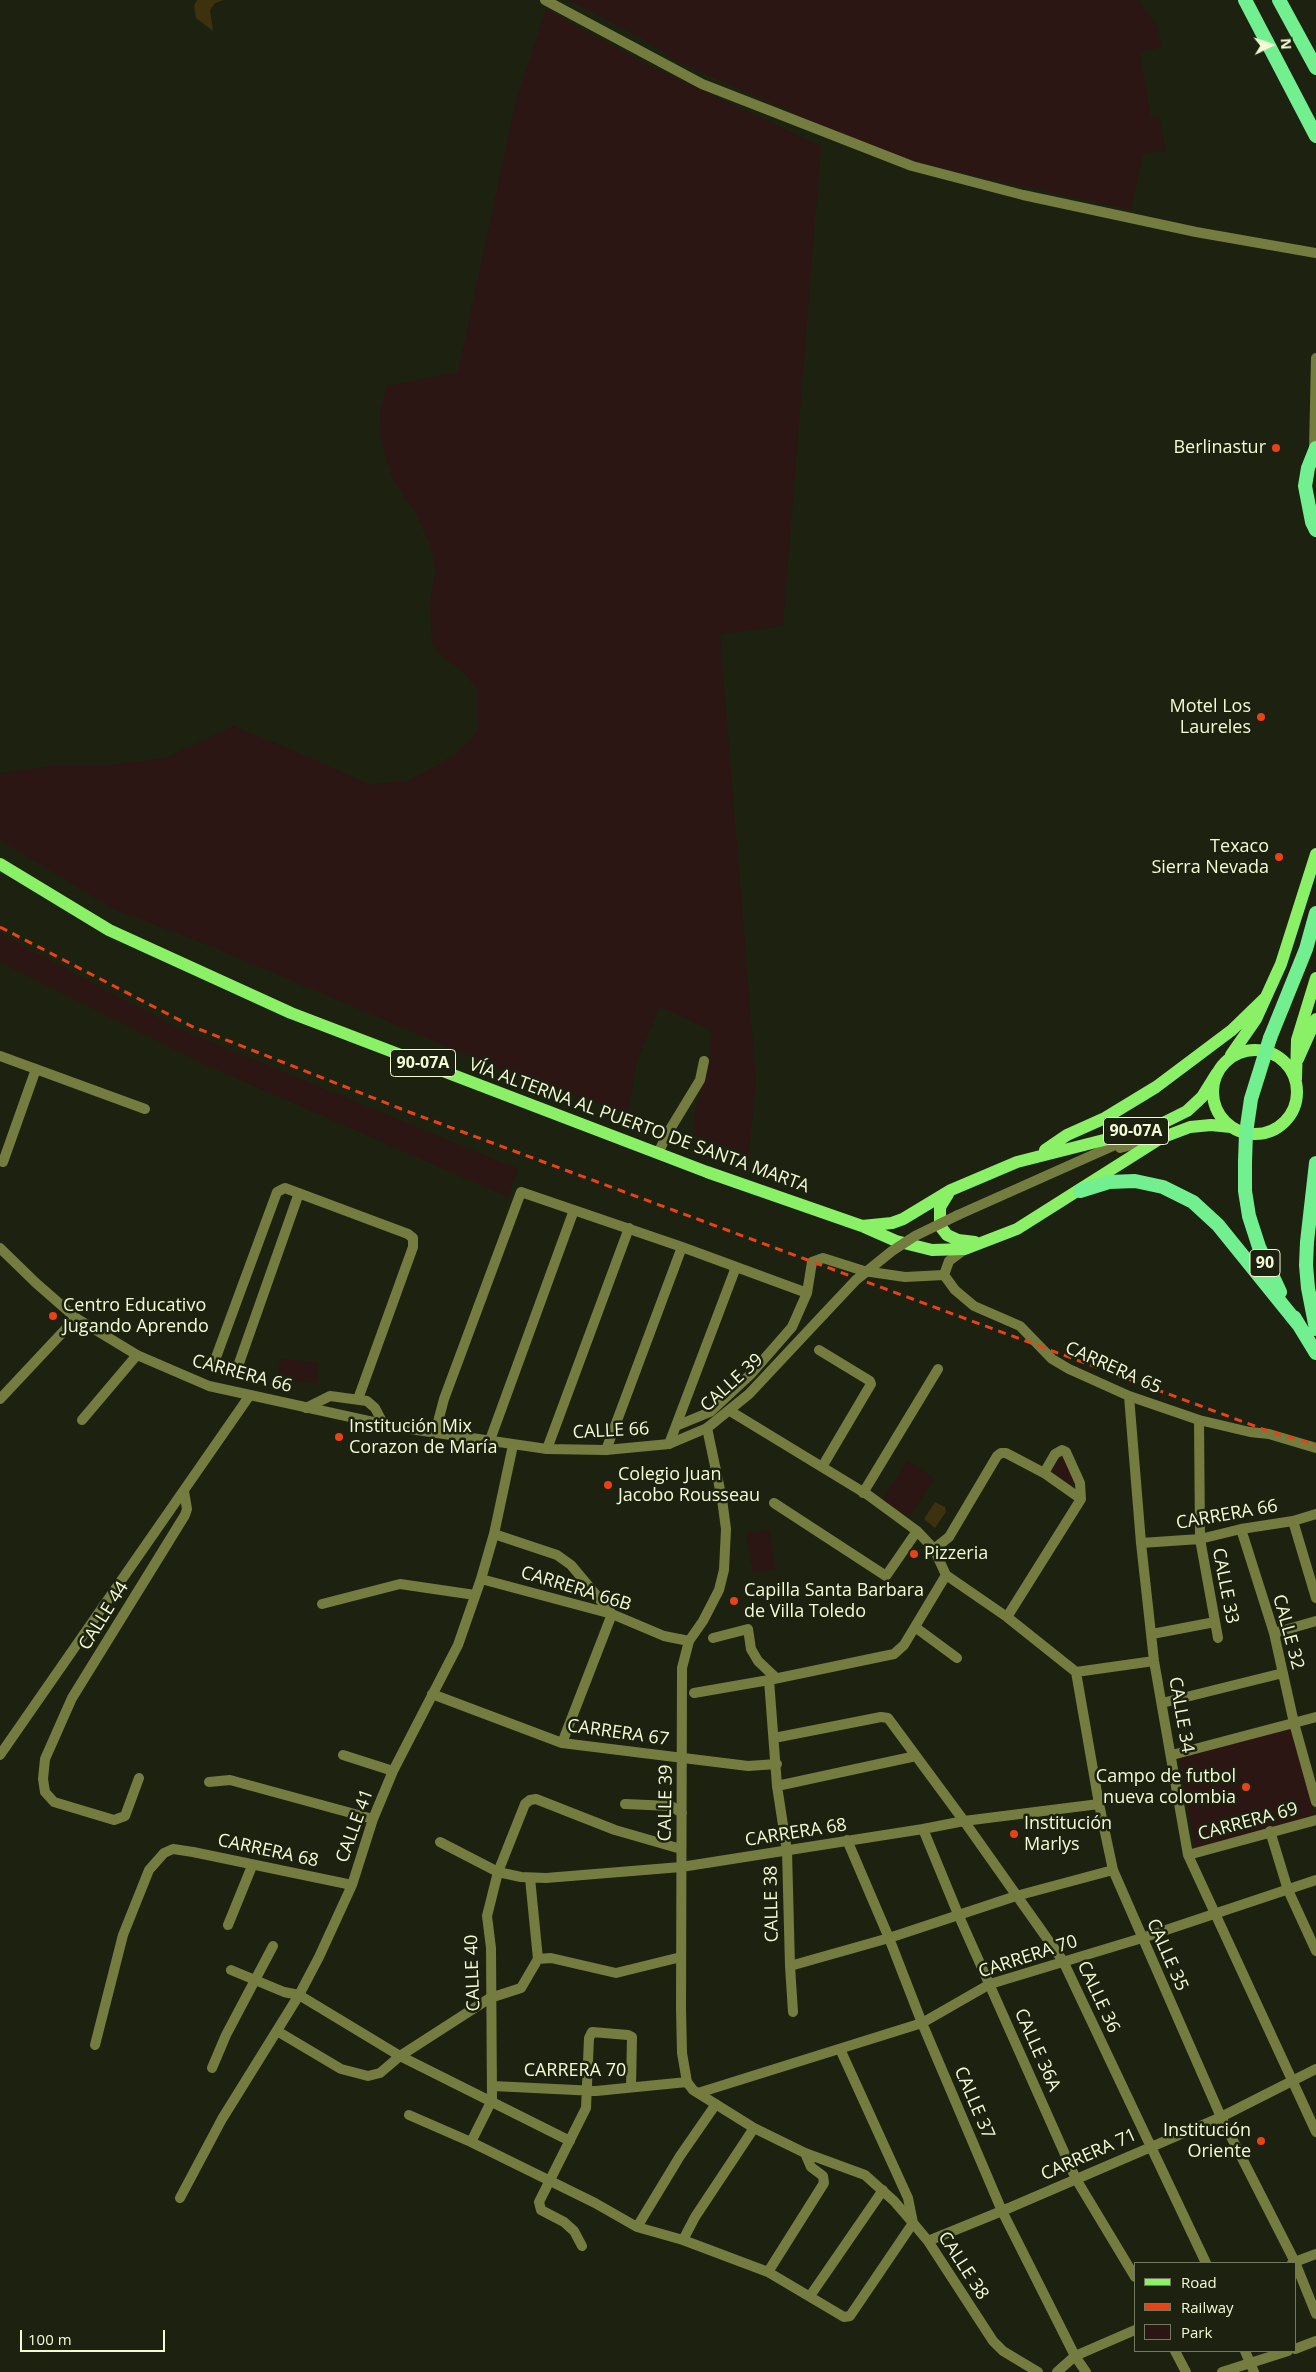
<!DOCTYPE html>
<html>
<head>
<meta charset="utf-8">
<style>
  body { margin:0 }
  #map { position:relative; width:1316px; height:2372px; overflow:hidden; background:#1d2210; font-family:"Open Sans",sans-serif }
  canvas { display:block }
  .legend { position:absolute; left:1134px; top:2262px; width:162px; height:90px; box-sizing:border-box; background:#1d2210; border:1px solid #73795f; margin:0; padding:6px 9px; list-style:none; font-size:15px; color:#f3fbd5 }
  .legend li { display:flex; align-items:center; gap:10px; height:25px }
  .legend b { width:25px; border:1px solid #73795f }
  .north { position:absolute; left:1246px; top:20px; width:50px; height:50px; -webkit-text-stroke:4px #1d2210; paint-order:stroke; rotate:86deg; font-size:14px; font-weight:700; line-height:20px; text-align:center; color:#f3fbd5 }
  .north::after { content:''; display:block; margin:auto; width:18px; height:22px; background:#f3fbd5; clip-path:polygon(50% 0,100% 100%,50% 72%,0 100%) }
  .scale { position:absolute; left:20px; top:2330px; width:145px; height:22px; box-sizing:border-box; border:2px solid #f3fbd5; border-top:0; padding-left:6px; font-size:15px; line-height:18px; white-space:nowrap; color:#f3fbd5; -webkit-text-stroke:4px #1d2210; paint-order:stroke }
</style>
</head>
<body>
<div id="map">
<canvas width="1316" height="2372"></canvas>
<ul class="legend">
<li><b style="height:6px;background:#8af166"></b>Road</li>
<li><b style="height:6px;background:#e84215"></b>Railway</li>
<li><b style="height:14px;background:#2c1614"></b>Park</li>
</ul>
<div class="north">N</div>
<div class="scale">100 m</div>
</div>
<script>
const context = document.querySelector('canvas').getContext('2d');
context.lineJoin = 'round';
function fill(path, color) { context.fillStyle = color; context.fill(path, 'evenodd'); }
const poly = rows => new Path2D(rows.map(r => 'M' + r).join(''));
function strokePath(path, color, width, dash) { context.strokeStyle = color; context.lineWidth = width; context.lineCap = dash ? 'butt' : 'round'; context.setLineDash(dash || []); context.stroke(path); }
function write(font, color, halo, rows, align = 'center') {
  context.font = font + ' "Open Sans",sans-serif'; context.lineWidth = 5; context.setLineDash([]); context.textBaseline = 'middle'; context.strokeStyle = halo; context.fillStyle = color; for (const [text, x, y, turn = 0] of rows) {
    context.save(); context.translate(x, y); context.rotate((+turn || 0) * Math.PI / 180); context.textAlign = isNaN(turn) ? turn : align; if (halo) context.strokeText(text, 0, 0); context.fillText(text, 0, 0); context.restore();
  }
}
const green = poly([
  [569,0,1138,0,1158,28,1161,47,1140,52,1151,117,1159,116,1166,151,1143,153,1131,210,976,176,891,155,834,134,785,109,678,62,639,37],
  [546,9,648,65,821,146,783,626,720,634,756,1081,749,1155,694,1134,695,1109,708,1068,711,1030,660,1007,637,1060,628,1113,533,1083,215,948,114,909,0,840,0,773,49,766,109,765,166,758,233,726,295,751,369,784,408,781,453,756,478,731,478,690,464,673,444,658,432,643,430,599,436,569,430,545,416,514,393,480,381,441,380,410,387,386,458,372,516,100],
  [0,934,178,1028,518,1169,508,1197,208,1066,0,962],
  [280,1359,318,1362,317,1383,278,1380],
  [1063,1455,1075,1480,1071,1485,1051,1470],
  [908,1461,935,1479,909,1517,882,1499],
  [769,1530,776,1569,753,1573,746,1533],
  [1293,1727,1316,1817,1196,1851,1179,1758]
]);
const water = poly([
  [197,0,224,0,215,3,210,10,213,31,196,18,194,6],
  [935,1502,945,1507,946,1512,935,1528,924,1519]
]);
const minor = poly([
  [545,0,702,84,912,166,1023,195,1196,232,1316,253],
  [1314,450,1316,358],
  [0,1056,145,1109],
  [658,1153,669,1131,700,1080,704,1061],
  [3,1162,36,1069],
  [299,1193,238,1366,232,1369,216,1364,215,1360,277,1192,285,1188,408,1234,413,1238,413,1247,358,1399],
  [944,1275,949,1261,965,1249],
  [819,1350,870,1381,871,1384,822,1467],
  [1129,1396,1141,1543,1154,1661,1188,1855,1316,2132],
  [0,1399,76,1318],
  [306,1408,330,1396,367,1401,375,1408,384,1425],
  [730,1411,868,1495,917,1531,934,1549,946,1575,1007,1617,1076,1672,1099,1804,1113,1870,1221,2117,1295,2262,1316,2314],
  [82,1420,137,1355],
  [1199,1420,1200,1539,1218,1638],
  [676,1426,710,1412,751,1374,792,1327,807,1293,812,1262,823,1258,864,1271,905,1277,944,1275,955,1290,974,1306,1020,1326,1052,1359,1069,1369,1129,1396,1199,1420,1250,1432,1269,1434,1316,1448],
  [435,1433,444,1399,521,1192,682,1247,807,1293],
  [490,1440,574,1210],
  [669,1444,736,1267],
  [547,1449,629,1228],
  [606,1450,682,1247],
  [1044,1473,1055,1454,1062,1450,1066,1452,1080,1483,1081,1499],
  [863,1493,938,1369],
  [774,1503,886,1576,917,1531],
  [1293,1521,1316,1598],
  [1241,1529,1274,1633,1294,1723,1316,1802],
  [494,1534,557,1555,571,1565,612,1614,562,1743],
  [1141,1543,1200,1539,1241,1529,1293,1521,1316,1514],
  [934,1549,949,1537,997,1456,1001,1453,1006,1453,1044,1473,1081,1499],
  [481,1579,612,1614,664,1636,689,1641],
  [322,1604,400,1584,475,1595],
  [1007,1617,1081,1499],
  [915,1627,957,1658],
  [1274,1633,1316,1621],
  [1152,1634,1215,1622],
  [713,1638,748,1629,751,1649,758,1661,776,1678],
  [1076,1672,1154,1661],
  [769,1680,777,1786,787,1851,790,1966,889,1938,1016,1896,1113,1870],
  [694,1693,769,1680,894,1654,904,1645,946,1575],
  [432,1694,562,1743,748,1766,777,1764],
  [1162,1703,1283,1673],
  [774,1738,881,1717,888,1718,964,1821,1063,1961,1206,2263],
  [0,1755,250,1395],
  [343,1755,393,1771],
  [1172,1755,1316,1717],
  [139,1778,125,1816,114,1820,54,1802,45,1792,43,1779,45,1759,72,1698,185,1515,187,1509,184,1491],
  [209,1782,230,1780,373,1819],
  [777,1786,916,1756],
  [625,1804,671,1806,682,1813],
  [923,1829,958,1914,1076,2179,1135,2277],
  [1270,1831,1288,1890,1316,1951],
  [847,1840,889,1938,922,2023,1002,2211,1075,2356,1086,2372],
  [440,1842,498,1872,521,1877,546,1878,681,1867,923,1829,964,1821,1099,1804],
  [1188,1855,1316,1820],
  [530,1878,538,1959],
  [228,1925,252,1866],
  [790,1966,793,2012],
  [231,1970,284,1992,299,1995,400,2056,570,2141],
  [277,2031,341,2069,368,2076,380,2073,400,2056,490,1998,521,1988,538,1959,551,1958,616,1973,681,1957],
  [95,2045,123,1935,149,1870,164,1853,173,1849,193,1852,352,1885],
  [840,2049,908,2198,913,2223,928,2241,993,2341,1003,2351,1038,2372],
  [212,2068,226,2035,273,1946],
  [493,2086,596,2091,687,2082],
  [698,2093,922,2023,990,1984,1142,1938,1316,1880],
  [409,2115,471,2142,595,2203,637,2227,683,2240,768,2272,844,2317,850,2316,913,2223,894,2201,865,2175,805,2153,754,2128,693,2090,687,2082,682,2053,681,2009,682,1668,689,1641,703,1621,719,1590,724,1570,726,1529,722,1499,707,1428],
  [471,2142,492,2100,491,1948,487,1916,498,1872,525,1804,530,1800,536,1799,615,1830,681,1849],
  [180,2198,222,2119,299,1995,319,1957,352,1885,373,1819,393,1771,458,1645,481,1579,494,1534,513,1445],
  [637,2227,680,2156,716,2104],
  [683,2240,695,2217,754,2128],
  [928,2241,1002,2211,1221,2117,1316,2069],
  [582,2246,574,2231,564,2222,541,2210,539,2202,586,2108,589,2038,592,2032,628,2035,632,2037,631,2087],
  [1292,2263,1316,2254],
  [768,2272,824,2183,823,2176,811,2167,805,2153],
  [810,2296,883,2190],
  [1295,2349,1316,2341],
  [1175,2351,1186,2372],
  [1245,2351,1254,2372],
  [1057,2372,1075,2356,1135,2330],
  [1222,2372,1288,2351]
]);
const tertiary = poly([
  [1120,1148,1155,1139],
  [958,1215,1133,1137],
  [0,1248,36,1283,76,1318,137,1355,209,1386,396,1427,547,1449,606,1450,669,1444,707,1428,749,1394,824,1314]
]);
const primary = poly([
  [0,864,109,930,291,1013,707,1172,862,1226,896,1241,932,1250,965,1249,1017,1229,1161,1138,1190,1127,1211,1125,1231,1127],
  '1213 1092a42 42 0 1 1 84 0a42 42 0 1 1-84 0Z',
  [1231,1055,1256,1019,1281,964,1316,854],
  [1298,1059,1316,1019],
  [1296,1079,1297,1040,1316,978],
  [1045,1150,1067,1135,1105,1118,1156,1087,1232,1030,1265,998],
  [948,1194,940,1207,940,1226,947,1235,958,1240,975,1242],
  [862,1226,892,1223,903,1219,951,1190,1017,1162,1155,1127,1187,1111,1202,1097,1217,1073]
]);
const trunk = poly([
  [1245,0,1316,136],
  [1279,0,1316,68],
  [1316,448,1308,468,1305,486,1312,522,1316,530],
  [1270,1038,1306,949,1316,913],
  [1245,1162,1245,1191,1249,1216,1259,1247,1280,1292],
  [1316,1163,1307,1242,1306,1265,1308,1288,1316,1329],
  [1080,1191,1109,1182,1135,1181,1163,1187,1193,1202,1218,1225,1298,1324],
  [1294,1317,1316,1353]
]);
const rail = poly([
  [0,927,191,1026,409,1112,1268,1431,1316,1445]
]);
const tertiaryBridge = poly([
  [824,1314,856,1280,892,1251,915,1236,958,1215]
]);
const trunkBridge = poly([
  [1245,1162,1246,1133,1251,1099,1270,1038]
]);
const markers = [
  [1276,448,5,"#e84215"],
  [1261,717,5,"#e84215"],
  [1279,857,5,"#e84215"],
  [53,1316,5,"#e84215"],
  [339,1437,5,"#e84215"],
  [608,1485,5,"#e84215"],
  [914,1554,5,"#e84215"],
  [734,1601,5,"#e84215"],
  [1246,1787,5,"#e84215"],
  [1014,1834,5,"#e84215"],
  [1261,2141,5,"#e84215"]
];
const shields = [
  [423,1063,65],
  [1136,1131,65],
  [1265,1263,30]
];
const shieldNames = [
  ["90-07A",423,1063],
  ["90-07A",1136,1131],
  ["90",1265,1263]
];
const poiNames = [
  ["Berlinastur",1266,448,"right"],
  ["Motel Los",1251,707,"right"],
  ["Laureles",1251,728,"right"],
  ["Texaco",1269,847,"right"],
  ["Sierra Nevada",1269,868,"right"],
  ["Centro Educativo",63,1306],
  ["Jugando Aprendo",63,1327],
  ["Institución Mix",349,1427],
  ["Corazon de María",349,1448],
  ["Colegio Juan",618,1475],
  ["Jacobo Rousseau",618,1496],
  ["Pizzeria",924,1554],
  ["Capilla Santa Barbara",744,1591],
  ["de Villa Toledo",744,1612],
  ["Campo de futbol",1236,1777,"right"],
  ["nueva colombia",1236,1798,"right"],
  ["Institución",1024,1824],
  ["Marlys",1024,1845],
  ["Institución",1251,2131,"right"],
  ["Oriente",1251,2152,"right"]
];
const streetNames = [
  ["VÍA ALTERNA AL PUERTO DE SANTA MARTA",639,1126,20],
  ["CARRERA 65",1113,1368,24],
  ["CARRERA 66",242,1374,15],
  ["CALLE 39",732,1383,-42],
  ["CALLE 66",611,1431,-3],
  ["CARRERA 66",1227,1515,-10],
  ["CALLE 33",1225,1586,79],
  ["CARRERA 66B",576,1589,17],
  ["CALLE 44",104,1616,-58],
  ["CALLE 32",1288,1632,75],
  ["CALLE 34",1181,1715,80],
  ["CARRERA 67",618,1733,8],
  ["CALLE 39",666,1803,-89],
  ["CARRERA 69",1248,1822,-15],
  ["CALLE 41",355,1826,-70],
  ["CARRERA 68",796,1833,-9],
  ["CARRERA 68",268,1851,12],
  ["CALLE 38",772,1904,-91],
  ["CALLE 35",1167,1955,66],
  ["CARRERA 70",1028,1957,-18],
  ["CALLE 40",473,1973,-92],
  ["CALLE 36",1098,1997,65],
  ["CALLE 36A",1037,2050,66],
  ["CARRERA 70",575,2071],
  ["CALLE 37",974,2103,67],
  ["CARRERA 71",1089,2155,-24],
  ["CALLE 38",963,2266,57]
];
fill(green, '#2c1614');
fill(water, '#3d310e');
strokePath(minor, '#747d3f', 10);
strokePath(tertiary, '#747d3f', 10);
strokePath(primary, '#8af166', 12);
strokePath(trunk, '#72f090', 14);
strokePath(rail, '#e84215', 3, [8, 6]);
strokePath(tertiaryBridge, '#747d3f', 10);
strokePath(trunkBridge, '#72f090', 14);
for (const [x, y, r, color] of markers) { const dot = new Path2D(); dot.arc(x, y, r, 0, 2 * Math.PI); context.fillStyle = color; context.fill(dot); strokePath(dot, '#1d2210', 2); }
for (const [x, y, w] of shields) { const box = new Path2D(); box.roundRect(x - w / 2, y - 13.5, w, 27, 4); context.fillStyle = '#1d2210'; context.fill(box); strokePath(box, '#f3fbd5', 1); }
write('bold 16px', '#f3fbd5', null, shieldNames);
write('18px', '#f3fbd5', '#1d2210', poiNames, 'left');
write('18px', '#f3fbd5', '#1d2210', streetNames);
</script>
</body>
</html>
